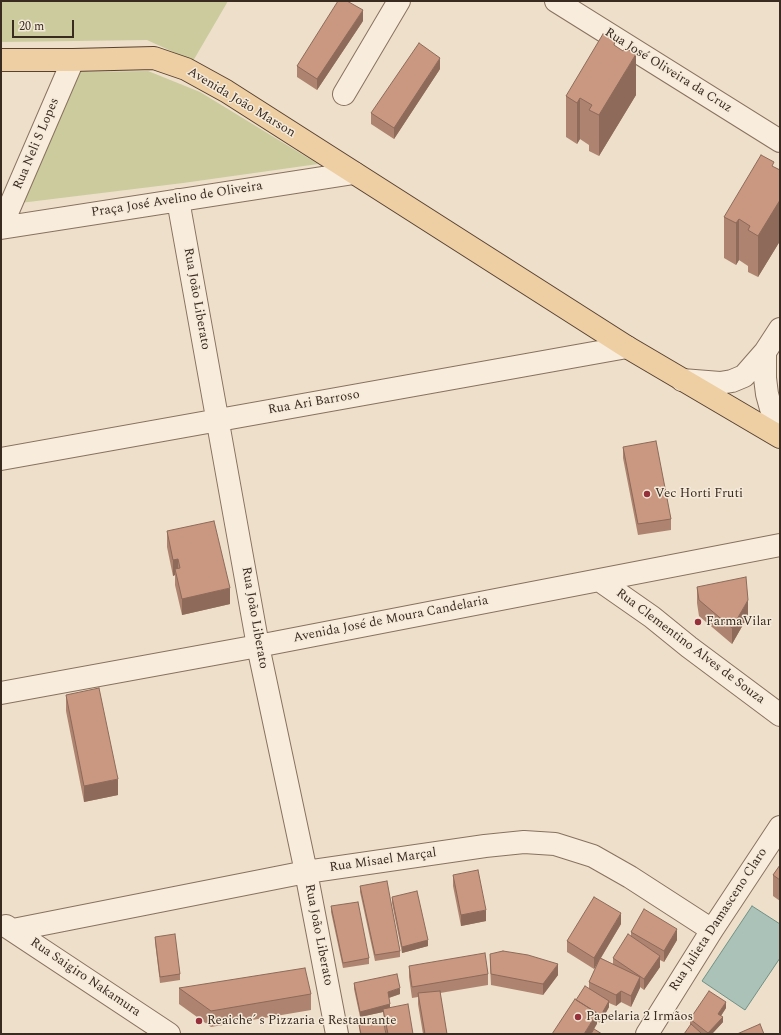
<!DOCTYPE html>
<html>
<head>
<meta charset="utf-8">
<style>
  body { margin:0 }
  #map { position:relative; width:781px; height:1035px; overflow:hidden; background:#eddfc9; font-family:Spectral,serif }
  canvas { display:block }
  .frame { position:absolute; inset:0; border:2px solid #3a2b21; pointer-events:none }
  .scale { position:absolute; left:12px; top:20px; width:62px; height:18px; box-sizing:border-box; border:2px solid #3a2b21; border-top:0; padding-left:5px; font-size:12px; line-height:14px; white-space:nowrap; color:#3a2b21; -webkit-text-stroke:3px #f5ead9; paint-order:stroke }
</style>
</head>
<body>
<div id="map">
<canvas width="781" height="1035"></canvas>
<div class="frame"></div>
<div class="scale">20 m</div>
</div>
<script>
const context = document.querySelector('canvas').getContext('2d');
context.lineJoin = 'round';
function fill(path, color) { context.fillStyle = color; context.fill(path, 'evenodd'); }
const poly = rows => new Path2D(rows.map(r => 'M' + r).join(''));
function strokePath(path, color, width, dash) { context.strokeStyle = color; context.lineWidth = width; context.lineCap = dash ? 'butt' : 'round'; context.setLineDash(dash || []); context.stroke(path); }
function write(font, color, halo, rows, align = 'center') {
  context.font = font + ' Spectral,serif'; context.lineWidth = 3; context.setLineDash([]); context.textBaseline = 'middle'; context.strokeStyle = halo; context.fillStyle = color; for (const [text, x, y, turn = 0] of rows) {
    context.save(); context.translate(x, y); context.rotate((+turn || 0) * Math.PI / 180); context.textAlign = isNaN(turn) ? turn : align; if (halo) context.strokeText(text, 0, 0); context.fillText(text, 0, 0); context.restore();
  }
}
const green = poly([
  [1,1,228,1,193,61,147,40,1,42],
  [148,71,200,92,318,164,183,183,20,203,79,72]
]);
const water = poly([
  [752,906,780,924,780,958,745,1010,702,981,752,906]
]);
const minor = poly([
  [556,1,780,141],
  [344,94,399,1],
  [178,200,258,646,306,872,337,1034],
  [1,227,73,60],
  [1,228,354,173],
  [765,352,765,378,767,394,775,423,780,432],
  [682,380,720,383,732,381,744,376,765,352,780,329],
  [1,459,627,347],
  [599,580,652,617,689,647,780,715],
  [1,693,258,646,780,545],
  [6,926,169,1034],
  [13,930,306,872,485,846,524,842,555,844,593,856,630,877,712,930],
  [647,1034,712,930,780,827]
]);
const major = poly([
  [1,60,73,60,154,58,186,69,226,91,627,347,780,437]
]);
const wall = poly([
  [363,21,317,90,297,77,297,66],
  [615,46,636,95,599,156,589,151,589,145,580,139,577,144,566,137,566,96],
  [440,69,394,139,371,124,371,113],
  [774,167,780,170,780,241,758,277,748,272,748,266,739,260,736,265,724,258,724,217],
  [623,447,671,519,671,530,638,535,623,458],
  [167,531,230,604,182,615,175,585,175,575,173,576,167,547],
  [697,587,748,616,732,644,699,616,697,603],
  [66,695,118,795,84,802,66,711],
  [780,865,780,901,773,896,773,875],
  [453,875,486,921,461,926,453,886],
  [360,886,400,951,400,957,375,961,360,892],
  [392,897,428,946,402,953,392,903],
  [331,906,369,958,369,964,343,968,331,912],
  [621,924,601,958,613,964,613,958,631,936,631,932,677,940,664,962,660,960,660,967,644,990,640,987,631,1007,621,1002,616,1006,609,1003,609,1007,600,1023,597,1021,597,1024,576,1000,589,989,589,982,600,959,594,969,567,952,567,941],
  [155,937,180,974,180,980,160,983,155,942],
  [490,954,558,975,543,995,491,985,490,965],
  [409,966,488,974,488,985,440,993,447,1034,423,1034,418,1004,418,997,412,998,409,977],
  [354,983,400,994,389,998,390,1007,413,1034,386,1034,383,1012,360,1017,354,989],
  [179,988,311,994,311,1010,211,1027,179,1004],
  [726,1008,721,1016,723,1022,712,1034,702,1034,701,1033,701,1034,690,1025,690,1019],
  [359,1025,386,1034,360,1034]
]);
const shadedWall = poly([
  [363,10,363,21,317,90,317,79],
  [636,54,636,95,599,156,599,115],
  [440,58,440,69,394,139,394,128],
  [580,98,580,139,577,144,577,103],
  [780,200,780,241,758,277,758,236],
  [739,219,739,260,736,265,736,223],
  [178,559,178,575,175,569,175,575,173,576,173,560],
  [230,588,230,604,182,615,182,599],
  [748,600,748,616,732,644,732,628],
  [118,779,118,795,84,802,84,786],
  [486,910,486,921,461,926,461,915],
  [621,913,621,924,594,969,594,958],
  [677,929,677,940,664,962,664,951],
  [428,940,428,946,402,953,402,947],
  [660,956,660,967,644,990,644,979],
  [558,964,558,975,543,995,543,984],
  [640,977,640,988,631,1007,631,996],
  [400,988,400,994,388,998,388,992],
  [621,991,621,1002,616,1006,616,995],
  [609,1001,609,1007,600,1023,600,1017],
  [726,1002,726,1008,718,1020,718,1014],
  [390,1004,390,1010,383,1009,383,1012,360,1017,360,1012],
  [597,1013,597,1024,591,1034,584,1034],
  [723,1017,723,1022,712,1034,708,1034,708,1033]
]);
const building = poly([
  [338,1,347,1,363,10,317,79,297,66,338,1],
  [603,34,615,41,614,45,623,51,625,48,636,54,599,115,589,110,592,105,580,98,577,103,566,96,603,34],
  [419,43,440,58,394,128,371,113,419,43],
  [761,155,774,162,772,166,780,170,780,200,758,236,748,230,750,226,739,219,736,223,724,217,761,155],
  [656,441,671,519,638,524,623,447,656,441],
  [214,521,230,588,182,599,175,569,180,568,178,559,173,560,167,531,214,521],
  [746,577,748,600,732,628,699,600,697,587,746,577],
  [99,688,118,779,84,786,66,695,99,688],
  [780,865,780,880,773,875,780,865],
  [478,870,486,910,461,915,453,875,478,870],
  [387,881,400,951,375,955,360,886,387,881],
  [417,891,428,940,402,947,392,897,417,891],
  [594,897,621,913,594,958,567,941,594,897],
  [358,902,369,958,343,963,331,906,358,902],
  [644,909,677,929,664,951,631,932,644,909],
  [175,934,180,974,160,977,155,937,175,934],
  [628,934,660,956,644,979,613,958,628,934],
  [503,951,528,955,558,964,543,984,491,974,490,954,503,951],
  [485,953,488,974,412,987,409,966,485,953],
  [600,958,640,977,631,996,621,991,616,995,589,982,600,958],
  [305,968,311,994,211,1011,179,988,305,968],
  [397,974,400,988,388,992,390,1004,360,1012,354,983,397,974],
  [585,986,609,1001,600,1017,597,1016,597,1013,576,1000,585,986],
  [440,991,447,1034,425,1034,418,993,440,991],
  [709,991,726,1002,718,1014,723,1017,708,1033,690,1019,709,991],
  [575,999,597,1013,584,1034,552,1034,575,999],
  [408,1004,413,1034,388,1034,383,1009,408,1004],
  [383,1019,386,1034,361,1034,359,1025,383,1019],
  [691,1024,701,1033,700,1034,684,1034,691,1024],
  [760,1024,764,1034,737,1034,760,1024],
  [594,1029,602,1034,591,1034,594,1029]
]);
const markers = [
  [647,494,4,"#96313c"],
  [698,622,4,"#96313c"],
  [578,1017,4,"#96313c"],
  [199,1021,4,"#96313c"]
];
const streetNames = [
  ["Rua José Oliveira da Cruz",668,71,32],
  ["Avenida João Marson",241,103,31],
  ["Rua Neli S Lopes",37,144,-67],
  ["Praça José Avelino de Oliveira",177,200,-9],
  ["Rua João Liberato",196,299,80],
  ["Rua Ari Barroso",314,403,-10],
  ["Rua João Liberato",254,618,80],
  ["Avenida José de Moura Candelaria",391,620,-11],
  ["Rua Clementino Alves de Souza",690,647,37],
  ["Rua Misael Marçal",383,861,-8],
  ["Rua Julieta Damasceno Claro",719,920,-57],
  ["Rua João Liberato",318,935,79],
  ["Rua Saigiro Nakamura",85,978,34]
];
const poiNames = [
  ["Vec Horti Fruti",655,494],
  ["FarmaVilar",706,622],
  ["Papelaria 2 Irmãos",586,1017],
  ["Reaiche´ s Pizzaria e Restaurante",207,1021]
];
fill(green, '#cbcb9d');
fill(water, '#aac2b8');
strokePath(water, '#709085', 1);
strokePath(minor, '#89715e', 24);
strokePath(major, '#584032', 24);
strokePath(minor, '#f8eddd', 22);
strokePath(major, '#eecfa4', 22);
fill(wall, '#ae836f');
fill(shadedWall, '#8d6a5a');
fill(building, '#ca9881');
strokePath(building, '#8d6a5a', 1);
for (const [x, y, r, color] of markers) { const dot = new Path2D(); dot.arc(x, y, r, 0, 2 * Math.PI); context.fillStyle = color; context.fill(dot); strokePath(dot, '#f5ead9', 1.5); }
write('13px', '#3a2b21', '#f5ead9', streetNames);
write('13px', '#3a2b21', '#f5ead9', poiNames, 'left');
</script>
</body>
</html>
